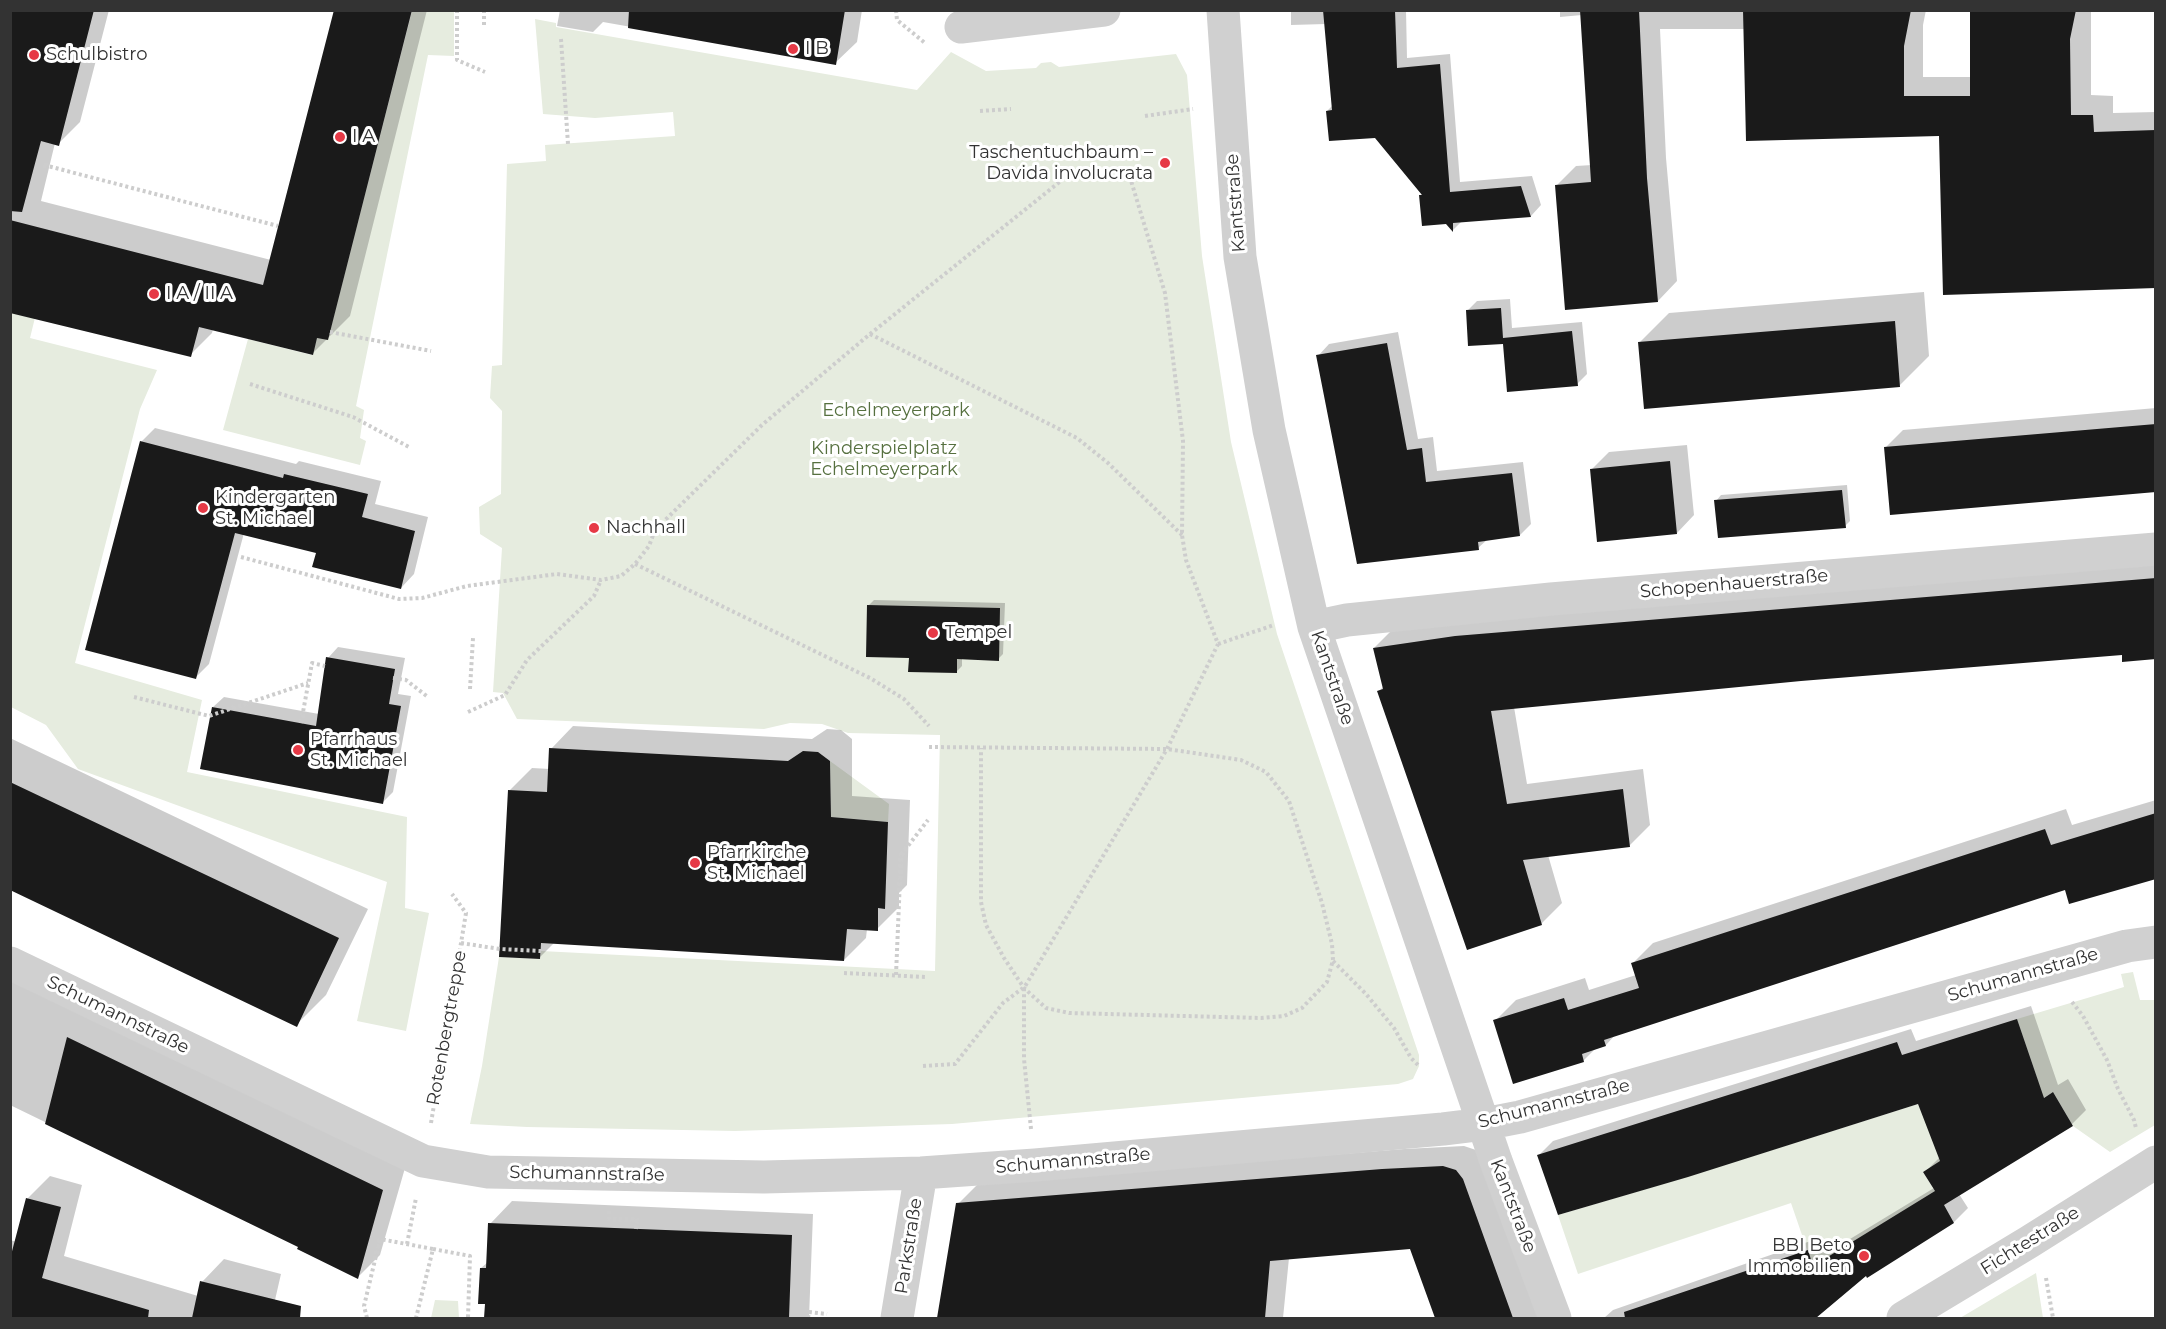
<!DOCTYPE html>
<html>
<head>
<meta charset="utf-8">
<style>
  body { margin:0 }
  #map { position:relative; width:2166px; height:1329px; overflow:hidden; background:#fff; font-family:Montserrat,sans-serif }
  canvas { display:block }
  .frame { position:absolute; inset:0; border:12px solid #333; pointer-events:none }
</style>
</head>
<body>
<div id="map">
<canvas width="2166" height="1329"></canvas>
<div class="frame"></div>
</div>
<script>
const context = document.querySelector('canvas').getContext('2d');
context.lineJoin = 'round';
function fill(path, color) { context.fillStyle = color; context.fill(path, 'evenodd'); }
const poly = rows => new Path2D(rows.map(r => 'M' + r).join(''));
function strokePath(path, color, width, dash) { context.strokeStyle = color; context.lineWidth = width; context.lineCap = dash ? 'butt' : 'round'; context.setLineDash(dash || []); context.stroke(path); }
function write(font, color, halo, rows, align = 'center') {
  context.font = font + ' Montserrat,sans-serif'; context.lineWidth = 6; context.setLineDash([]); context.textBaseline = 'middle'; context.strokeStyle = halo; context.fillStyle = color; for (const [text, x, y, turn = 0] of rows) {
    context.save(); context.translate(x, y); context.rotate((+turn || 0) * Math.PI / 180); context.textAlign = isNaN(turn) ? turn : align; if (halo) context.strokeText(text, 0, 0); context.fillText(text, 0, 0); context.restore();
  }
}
const green = poly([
  [412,11,454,11,454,56,428,55,356,406,364,410,360,438,366,441,360,465,223,430,248,339,312,355,317,338,328,339],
  [535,19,556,23,556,27,917,90,951,52,986,71,1036,68,1041,63,1051,62,1059,67,1176,54,1187,75,1202,256,1231,442,1277,634,1419,1055,1419,1066,1413,1079,1398,1084,952,1124,735,1131,527,1127,470,1124,482,1066,499,957,540,959,541,951,935,971,940,735,848,733,822,724,790,723,764,729,517,719,503,693,493,692,502,548,480,534,479,507,501,494,502,411,490,398,492,366,502,365,507,164,546,161,545,145,675,136,673,112,595,118,543,114],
  [47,269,30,338,157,370,140,409,75,663,202,700,187,772,407,817,405,908,429,913,406,1031,357,1021,387,882,78,769,46,725,11,707,10,286],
  [830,761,889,804,888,822,831,817],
  [2133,972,2140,1000,2155,1000,2155,1125,2110,1152,2073,1126,2053,1092,1923,1172,1935,1191,1813,1267,1791,1203,1578,1274,1558,1215,1689,1176,1918,1104,1923,1115,2037,1078,2017,1019,2124,987,2121,974],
  [2036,1273,2043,1318,1960,1318,1992,1299],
  [435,1300,458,1301,459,1318,431,1318]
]);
const shadow = poly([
  [10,10,109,10,80,122,58,144,55,143,41,201,271,260,336,10,427,10,350,316,312,354,213,329,212,333,190,355,12,312,10,318],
  [560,10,862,10,857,42,835,63,603,22,593,32,557,26],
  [1291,10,1406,10,1407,58,1450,54,1460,182,1532,176,1541,205,1531,216,1462,221,1453,230,1421,195,1423,193,1376,136,1327,111,1333,105,1326,24,1291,25],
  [1560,10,1926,10,1923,25,1923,77,1971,77,1972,10,2091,10,2091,95,2113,96,2113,113,2156,112,2156,286,1940,134,1745,29,1660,29,1666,158,1677,281,1658,301,1556,186,1576,166,1592,165,1582,15,1560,17],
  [1924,292,1929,356,1899,386,1639,343,1669,313],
  [1510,299,1512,328,1582,322,1587,374,1577,384,1504,342,1467,311,1477,301],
  [1398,332,1418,439,1433,437,1437,471,1523,462,1531,524,1520,535,1488,539,1478,548,1318,356,1329,344],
  [2156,408,2156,490,1886,447,1903,430],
  [155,428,296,464,299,461,381,481,375,504,428,517,414,574,401,588,317,552,244,533,209,664,195,678,141,442],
  [1687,445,1694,515,1677,533,1591,470,1609,452],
  [1847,485,1850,521,1845,526,1716,501,1721,495],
  [2156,559,2156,657,2123,653,1801,680,1514,707,1527,784,1643,769,1650,825,1629,846,1548,855,1562,903,1541,924,1379,691,1384,686,1374,648,1395,627],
  [874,600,1005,603,1003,654,998,659,962,658,962,666,956,672,869,605],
  [338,647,405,658,398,694,411,696,393,792,383,802,213,707,224,697,319,714,328,658],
  [573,726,812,739,827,729,841,730,852,739,852,796,910,800,907,885,899,893,899,907,877,929,867,929,866,938,844,960,554,943,540,957,510,790,532,768,550,769,551,749],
  [10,738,368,909,326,995,296,1025,10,888],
  [2156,800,2156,877,2066,888,1616,1034,1606,1045,1596,1048,1583,1061,1495,1021,1516,1000,1585,978,1589,990,1636,975,1632,964,1653,943,2066,809,2072,825],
  [10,978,405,1168,380,1255,358,1277,300,1246,10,1105],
  [2031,1006,2058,1085,2068,1079,2086,1110,2072,1124,1959,1194,1968,1208,1954,1222,1866,1274,1812,1318,1604,1318,1613,1310,1822,1237,1827,1253,1934,1188,1925,1172,1940,1157,1919,1102,1539,1155,1553,1141,1911,1029,1916,1041],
  [1464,1146,1476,1150,1541,1318,1436,1318,1412,1247,1289,1258,1283,1318,939,1318,958,1204,979,1183,1404,1149],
  [50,1176,82,1185,64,1256,198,1296,202,1282,224,1259,281,1274,272,1313,290,1318,10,1318,10,1240,17,1242,28,1198],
  [512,1201,813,1214,809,1318,486,1318,487,1303,481,1268,488,1262,490,1224]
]);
const building = poly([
  [10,10,94,10,59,146,41,141,22,212,10,211],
  [334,10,412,10,328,340,317,338,313,355,199,327,191,357,10,313,10,220,263,285],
  [629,10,845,10,836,65,628,28],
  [1323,10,1395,10,1397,68,1440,64,1450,192,1521,186,1531,217,1453,223,1453,232,1446,224,1422,226,1419,195,1422,195,1375,138,1329,141,1326,111,1332,110],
  [1580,10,1639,10,1647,178,1658,302,1565,310,1555,185,1591,182],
  [1743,10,1911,10,1904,46,1904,96,1970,96,1970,10,2076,10,2070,39,2071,115,2093,115,2094,132,2156,130,2156,288,1943,295,1939,136,1746,141],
  [1501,308,1503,338,1572,331,1578,386,1507,392,1503,344,1468,346,1466,310],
  [1895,321,1900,387,1644,409,1638,342],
  [1387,343,1407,450,1422,448,1426,482,1512,473,1520,536,1478,542,1479,550,1357,564,1316,355],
  [2156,424,2156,492,1890,515,1884,447],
  [140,441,283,478,284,474,368,494,362,517,415,531,401,589,312,567,316,553,235,533,196,679,85,650],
  [1670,461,1677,534,1597,542,1590,469],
  [1842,490,1846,528,1718,538,1714,500],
  [2156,578,2156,659,2122,662,2122,655,1801,681,1491,711,1507,804,1623,789,1630,847,1523,860,1542,925,1467,950,1377,691,1383,689,1373,648,1455,636],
  [867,605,1000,608,999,661,957,659,957,673,908,672,909,658,866,657],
  [326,657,395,669,389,704,401,706,383,804,200,769,212,707,316,726],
  [549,748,788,761,803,751,818,752,830,761,831,817,888,822,885,909,878,908,878,931,847,929,844,961,541,943,540,959,499,957,508,790,547,792],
  [10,782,339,938,297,1027,10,890],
  [2156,813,2156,879,2069,904,2065,890,1604,1040,1606,1046,1582,1054,1584,1062,1513,1084,1493,1020,1564,998,1568,1010,1639,988,1631,963,2045,829,2051,845],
  [2017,1019,2044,1098,2053,1092,2073,1126,1944,1205,1954,1223,1867,1278,1866,1276,1816,1318,1625,1318,1624,1312,1808,1250,1813,1266,1935,1191,1923,1172,1940,1161,1918,1104,1688,1177,1558,1215,1537,1155,1897,1042,1902,1055],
  [67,1037,383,1190,358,1279,297,1249,298,1247,45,1124],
  [1443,1166,1456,1170,1463,1179,1513,1318,1435,1318,1410,1249,1270,1261,1265,1318,937,1318,956,1203,1382,1169],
  [26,1198,61,1207,42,1278,149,1310,148,1318,10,1318,10,1259],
  [488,1223,792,1235,789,1318,484,1318,485,1304,478,1304,480,1268,486,1268],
  [200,1281,301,1306,300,1318,192,1318]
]);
const path = poly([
  [457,10,457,60,485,72],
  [484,10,484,26],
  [896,10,897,20,925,43],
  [561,39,568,144],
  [980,111,1011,109],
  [1145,116,1193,109],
  [1099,158,1109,157],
  [44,165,278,226],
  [330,332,431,351],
  [870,334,1077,438,1108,463,1182,535],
  [250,384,353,417,409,447],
  [241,557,399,599,422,598,467,586,557,574,601,580,621,576,635,564,649,546,655,530,762,425,870,334,1062,180],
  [635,564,870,678,904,699,929,726],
  [1218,644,1274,625],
  [393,678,406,680,428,697],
  [470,689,473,638],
  [134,697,209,716,308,683],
  [468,712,505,695,527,660,594,596,601,580],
  [301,723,312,663,325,666],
  [929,747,1167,749,1241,760,1266,772,1289,801,1322,903,1332,944,1333,960,1327,982,1302,1008,1284,1016,1261,1018,1069,1013,1046,1008,1024,988,1004,958,986,925,981,902,981,748],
  [461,943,500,949,541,951],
  [1333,961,1366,994,1394,1028,1411,1058,1419,1066],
  [844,973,925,977],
  [896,975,901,855,928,820],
  [2072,1002,2083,1016,2107,1060,2118,1089,2134,1120,2136,1128],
  [923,1066,955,1064,1003,1003,1023,988],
  [431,1123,466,913,452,894],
  [1031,1129,1024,1059,1024,988,1167,749,1218,644,1186,560,1182,535,1183,441,1165,293,1129,174],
  [609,1211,609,1219,637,1220,636,1229],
  [407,1244,416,1198],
  [433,1249,470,1256,468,1318],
  [2046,1278,2053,1318],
  [367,1318,364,1306,380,1239,433,1249,416,1318],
  [808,1318,809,1312,827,1314]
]);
const minor = poly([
  [1223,10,1240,257,1269,430,1314,627,1496,1161,1555,1318],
  [961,27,1104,10],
  [1314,627,1347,620,1551,599,2156,549],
  [10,963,423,1161,488,1172,764,1177,921,1173,1035,1165,1443,1129,1484,1124,1520,1117,2127,946,2156,942],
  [897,1318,921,1173],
  [1903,1318,2029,1242,2156,1162]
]);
const markers = [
  [793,49,6,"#e63946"],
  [34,55,6,"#e63946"],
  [340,137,6,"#e63946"],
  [1165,163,6,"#e63946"],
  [154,294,6,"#e63946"],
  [203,508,6,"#e63946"],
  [594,528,6,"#e63946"],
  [933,633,6,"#e63946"],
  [298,750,6,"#e63946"],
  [695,863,6,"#e63946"],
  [1864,1256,6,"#e63946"]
];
const poiNames = [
  ["I B",805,49],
  ["Schulbistro",46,55],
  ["I A",352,137],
  ["Taschentuchbaum –",1153,153,"right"],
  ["Davida involucrata",1153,174,"right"],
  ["I A / II A",166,294],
  ["Kindergarten",215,498],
  ["St. Michael",215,519],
  ["Nachhall",606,528],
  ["Tempel",945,633],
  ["Pfarrhaus",310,740],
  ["St. Michael",310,761],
  ["Pfarrkirche",707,853],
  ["St. Michael",707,874],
  ["BBI Beto",1852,1246,"right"],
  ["Immobilien",1852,1267,"right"]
];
const streetNames = [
  ["Kantstraße",1236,203,-94],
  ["Schopenhauerstraße",1734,584,-5],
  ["Kantstraße",1332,678,71],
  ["Schumannstraße",2023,975,-16],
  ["Schumannstraße",118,1015,26],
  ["Rotenbergtreppe",447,1028,-80],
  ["Schumannstraße",1554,1104,-14],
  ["Schumannstraße",1073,1161,-5],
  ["Schumannstraße",587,1174,1],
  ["Kantstraße",1513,1206,69],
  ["Fichtestraße",2030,1241,-32],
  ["Parkstraße",909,1246,-81]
];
const parkNames = [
  ["Echelmeyerpark",896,411],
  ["Kinderspielplatz",884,449],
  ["Echelmeyerpark",884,470]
];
fill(green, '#e6ecdf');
fill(shadow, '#0003');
fill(building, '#1a1a1a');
strokePath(path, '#cdcdcd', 4, [3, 3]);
strokePath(minor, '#d0d0d0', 33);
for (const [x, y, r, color] of markers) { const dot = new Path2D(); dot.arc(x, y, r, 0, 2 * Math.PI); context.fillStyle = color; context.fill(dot); strokePath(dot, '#fff', 2); }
write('18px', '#333', '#fff', poiNames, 'left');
write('18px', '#333', '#fff', streetNames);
write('18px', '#56703f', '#fff', parkNames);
</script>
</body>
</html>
